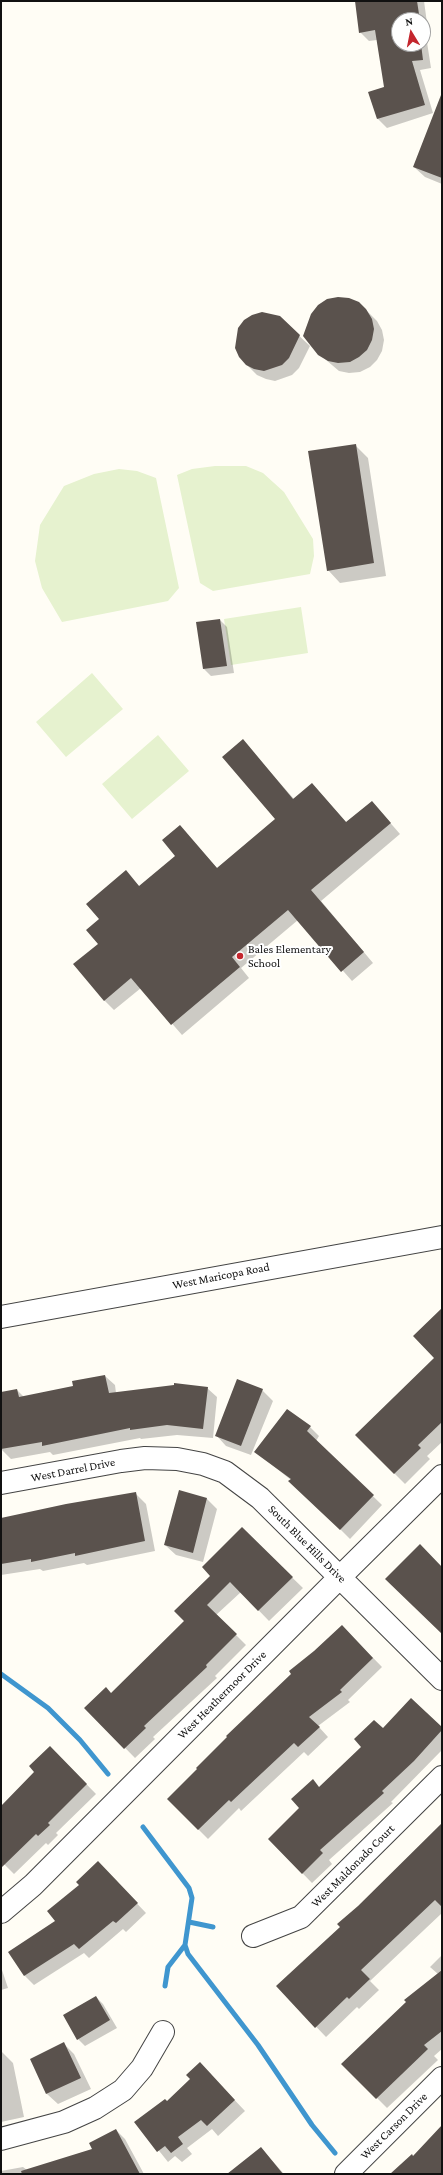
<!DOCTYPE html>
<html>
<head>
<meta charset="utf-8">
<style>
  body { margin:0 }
  #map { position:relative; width:443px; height:2175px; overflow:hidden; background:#fffdf5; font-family:"Crimson Pro",serif }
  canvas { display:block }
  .frame { position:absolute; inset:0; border:2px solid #111; pointer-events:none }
  .north { position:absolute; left:391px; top:12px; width:40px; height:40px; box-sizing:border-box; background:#fff; border:1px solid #a0a0a0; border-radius:50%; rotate:350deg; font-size:11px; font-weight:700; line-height:16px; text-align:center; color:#111 }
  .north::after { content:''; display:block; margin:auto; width:14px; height:18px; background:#c4262e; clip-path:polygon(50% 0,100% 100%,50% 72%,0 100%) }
</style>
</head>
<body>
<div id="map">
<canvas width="443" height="2175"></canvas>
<div class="frame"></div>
<div class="north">N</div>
</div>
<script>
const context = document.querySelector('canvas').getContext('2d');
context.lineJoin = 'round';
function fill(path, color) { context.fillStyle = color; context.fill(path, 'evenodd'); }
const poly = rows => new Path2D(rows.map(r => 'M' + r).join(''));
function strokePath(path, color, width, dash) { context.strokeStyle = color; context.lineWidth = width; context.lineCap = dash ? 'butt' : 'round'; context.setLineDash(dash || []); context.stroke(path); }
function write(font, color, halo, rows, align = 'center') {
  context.font = font + ' "Crimson Pro",serif'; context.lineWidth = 4; context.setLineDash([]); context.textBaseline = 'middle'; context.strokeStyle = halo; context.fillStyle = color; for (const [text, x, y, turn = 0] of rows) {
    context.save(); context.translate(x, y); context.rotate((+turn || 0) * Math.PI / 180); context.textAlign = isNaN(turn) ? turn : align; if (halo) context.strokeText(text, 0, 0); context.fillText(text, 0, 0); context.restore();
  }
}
const pitch = poly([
  [215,466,246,466,263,473,284,492,313,539,314,556,310,574,213,591,200,583,177,475,192,469],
  [119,469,137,471,156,478,179,588,168,601,62,622,42,588,35,561,40,525,64,486,94,474],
  [301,607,308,653,231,665,224,619],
  [92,673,123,709,66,757,36,722],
  [158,735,189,771,132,819,102,784]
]);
const shadow = poly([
  [356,1,424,1,427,23,424,23,431,68,420,70,433,113,387,128,378,119,370,92,385,87,377,40,369,41,360,32],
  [399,20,423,20,423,44,399,44],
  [442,121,442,184,425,177,414,167],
  [366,310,377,321,382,330,384,340,382,351,377,360,370,367,360,372,349,373,339,371,319,354],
  [262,313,279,317,310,346,299,368,292,375,275,381,266,379,257,375,246,364],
  [355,445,368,458,386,576,340,583,328,570],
  [220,620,227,627,234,673,211,676,204,669,197,623],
  [242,740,294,799,312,784,347,823,372,802,400,834,321,901,373,963,352,981,298,920,241,968,249,978,182,1035,141,988,114,1010,104,1000,99,944,101,919,126,872,140,887,177,856,180,827,217,868,276,819],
  [442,1314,442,1442,427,1456,430,1459,405,1484,356,1435,435,1358],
  [105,1376,115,1385,116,1393,175,1386,207,1388,217,1397,213,1438,177,1435,141,1439,140,1438,53,1455,50,1452,11,1459,1,1449,1,1393,17,1390,24,1397,75,1387],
  [262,1390,273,1401,251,1455,226,1446,216,1435],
  [310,1427,319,1436,316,1441,382,1505,350,1539,291,1480,256,1452],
  [180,1492,207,1499,217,1509,203,1562,176,1555,165,1545],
  [135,1493,146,1504,155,1551,87,1565,84,1563,43,1571,40,1569,1,1575,1,1519],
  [242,1529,303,1588,269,1621,241,1592,216,1615,246,1645,215,1676,217,1678,153,1737,155,1739,135,1758,86,1708,111,1694,185,1621,211,1576],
  [342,1626,382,1667,348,1700,350,1702,318,1726,328,1737,308,1756,304,1752,241,1811,239,1808,208,1839,168,1799],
  [442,1728,442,1750,391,1802,393,1803,329,1860,332,1864,312,1883,269,1839,383,1730],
  [50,1747,96,1794,56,1833,58,1835,48,1845,46,1843,14,1874,1,1861,1,1808,36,1772],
  [442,1824,442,1913,370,1981,379,1990,359,2009,357,2007,326,2037,277,1986,341,1927],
  [107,1872,146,1913,126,1932,123,1929,89,1958,84,1953,34,1985,25,1976,10,1952,57,1922],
  [442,1955,442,2049,434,2056,438,2060,387,2108,343,2064,438,1974,430,1967],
  [1,1967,8,1988,1,1990],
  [96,1997,103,2004,117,2028,85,2046,78,2039],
  [64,2044,74,2054,91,2089,58,2104,47,2094,31,2059],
  [2,2052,13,2063,24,2117,1,2122],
  [210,2074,245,2111,218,2136,212,2129,187,2148,192,2154,182,2162,175,2156,168,2162,136,2122],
  [116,2130,125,2139,144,2174,1,2174,1,2171,23,2167,27,2170,94,2149],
  [261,2148,284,2174,227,2174,239,2166]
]);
const stream = poly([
  [1,1674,48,1708,80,1740,108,1774],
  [143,1827,189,1888,192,1898,185,1945,188,1954,258,2045,312,2125,335,2153],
  [189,1922,213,1927],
  [165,1986,168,1967,185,1945]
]);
const building = poly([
  [355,1,417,1,419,14,399,17,399,44,421,44,423,60,412,61,425,105,377,119,368,92,384,87,375,30,359,33],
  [441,95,442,95,442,178,413,167],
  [338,297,349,298,359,302,366,309,372,319,374,329,372,340,367,350,359,357,350,362,338,363,328,361,318,355,303,336,311,314,318,305,327,299],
  [262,312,280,316,300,335,289,358,282,365,264,371,254,369,246,365,239,357,235,348,238,328,244,320,252,315],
  [356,444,374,563,327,571,308,451],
  [220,619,227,666,203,669,196,622],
  [243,739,293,799,312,783,346,822,372,801,391,823,311,890,364,952,341,972,288,910,232,957,240,967,171,1025,131,978,104,1001,73,964,98,944,86,930,99,919,86,904,126,870,139,886,175,856,162,840,180,825,217,868,275,819,222,757],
  [442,1308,442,1422,418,1445,421,1448,394,1474,355,1435,434,1358,413,1336],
  [105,1375,109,1393,174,1385,174,1383,208,1387,203,1429,167,1425,130,1430,130,1428,42,1446,42,1442,1,1449,1,1392,17,1389,19,1397,73,1386,72,1381],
  [237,1379,263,1389,241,1446,215,1436],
  [287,1409,311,1426,307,1431,374,1495,340,1530,288,1481,291,1479,254,1452],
  [179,1490,207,1498,193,1553,164,1545],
  [136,1492,145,1541,75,1556,75,1553,31,1562,31,1559,1,1564,1,1518,66,1504],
  [242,1527,293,1577,258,1611,230,1582,207,1605,237,1634,206,1665,207,1667,144,1726,146,1728,124,1749,84,1708,106,1687,111,1693,184,1621,174,1611,210,1576,202,1567],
  [420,1544,442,1567,442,1634,385,1579],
  [342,1625,373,1658,340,1690,342,1692,309,1717,320,1727,298,1747,294,1743,231,1802,229,1800,198,1830,167,1799,197,1769,196,1768,227,1737,226,1736,291,1674,289,1671,314,1651],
  [411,1698,442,1727,442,1730,414,1761,382,1791,384,1793,320,1850,323,1853,302,1874,268,1839,299,1808,291,1799,313,1779,319,1787,361,1747,354,1739,374,1720,383,1728],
  [50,1746,87,1784,48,1823,50,1825,38,1836,36,1834,1,1868,1,1806,34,1772,29,1766],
  [442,1823,442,1907,435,1900,361,1970,370,1979,349,1999,347,1997,315,2028,276,1986,340,1927,337,1924,358,1906],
  [98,1861,138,1903,116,1923,113,1921,79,1949,74,1944,24,1976,8,1952,55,1921,47,1911,79,1885,76,1882],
  [442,1970,442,2031,424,2045,428,2049,376,2099,341,2064,406,2002,404,2000],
  [96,1996,110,2020,77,2040,63,2015],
  [64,2042,81,2078,46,2094,30,2059],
  [200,2062,235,2100,207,2126,201,2120,178,2137,183,2144,171,2153,165,2146,157,2152,134,2122,165,2099,167,2101,190,2079,186,2075],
  [442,2125,442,2174,390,2174,412,2154,413,2156],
  [116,2129,140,2174,22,2174,21,2171,92,2149,89,2143],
  [261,2147,283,2174,227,2174]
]);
const minor = poly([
  [1,1317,442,1237],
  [1,1483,121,1461,145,1458,177,1459,203,1464,225,1472,260,1498,442,1679],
  [1,1912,33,1885,340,1577,442,1476],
  [253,1936,301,1917,442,1777],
  [1,2139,64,2122,95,2108,123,2090,142,2068,163,2032],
  [346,2174,442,2078]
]);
const markers = [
  [240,956,4,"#c4262e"]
];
const poiNames = [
  ["Bales Elementary",248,949],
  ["School",248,963]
];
const streetNames = [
  ["West Maricopa Road",221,1276,-11],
  ["West Darrel Drive",73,1470,-11],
  ["South Blue Hills Drive",307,1544,45],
  ["West Heathermoor Drive",222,1695,-45],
  ["West Maldonado Court",353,1866,-45],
  ["West Carson Drive",394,2126,-45]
];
fill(pitch, '#e6f2cf');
fill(shadow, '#0003');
strokePath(stream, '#3f96cf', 5);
fill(building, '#5a524d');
strokePath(minor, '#444', 24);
strokePath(minor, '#fff', 22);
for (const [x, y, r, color] of markers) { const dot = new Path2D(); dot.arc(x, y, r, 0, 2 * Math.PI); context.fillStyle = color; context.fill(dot); strokePath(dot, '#fff', 1.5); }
write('12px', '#111', '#fff', poiNames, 'left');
write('12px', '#111', '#fff', streetNames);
</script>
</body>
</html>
